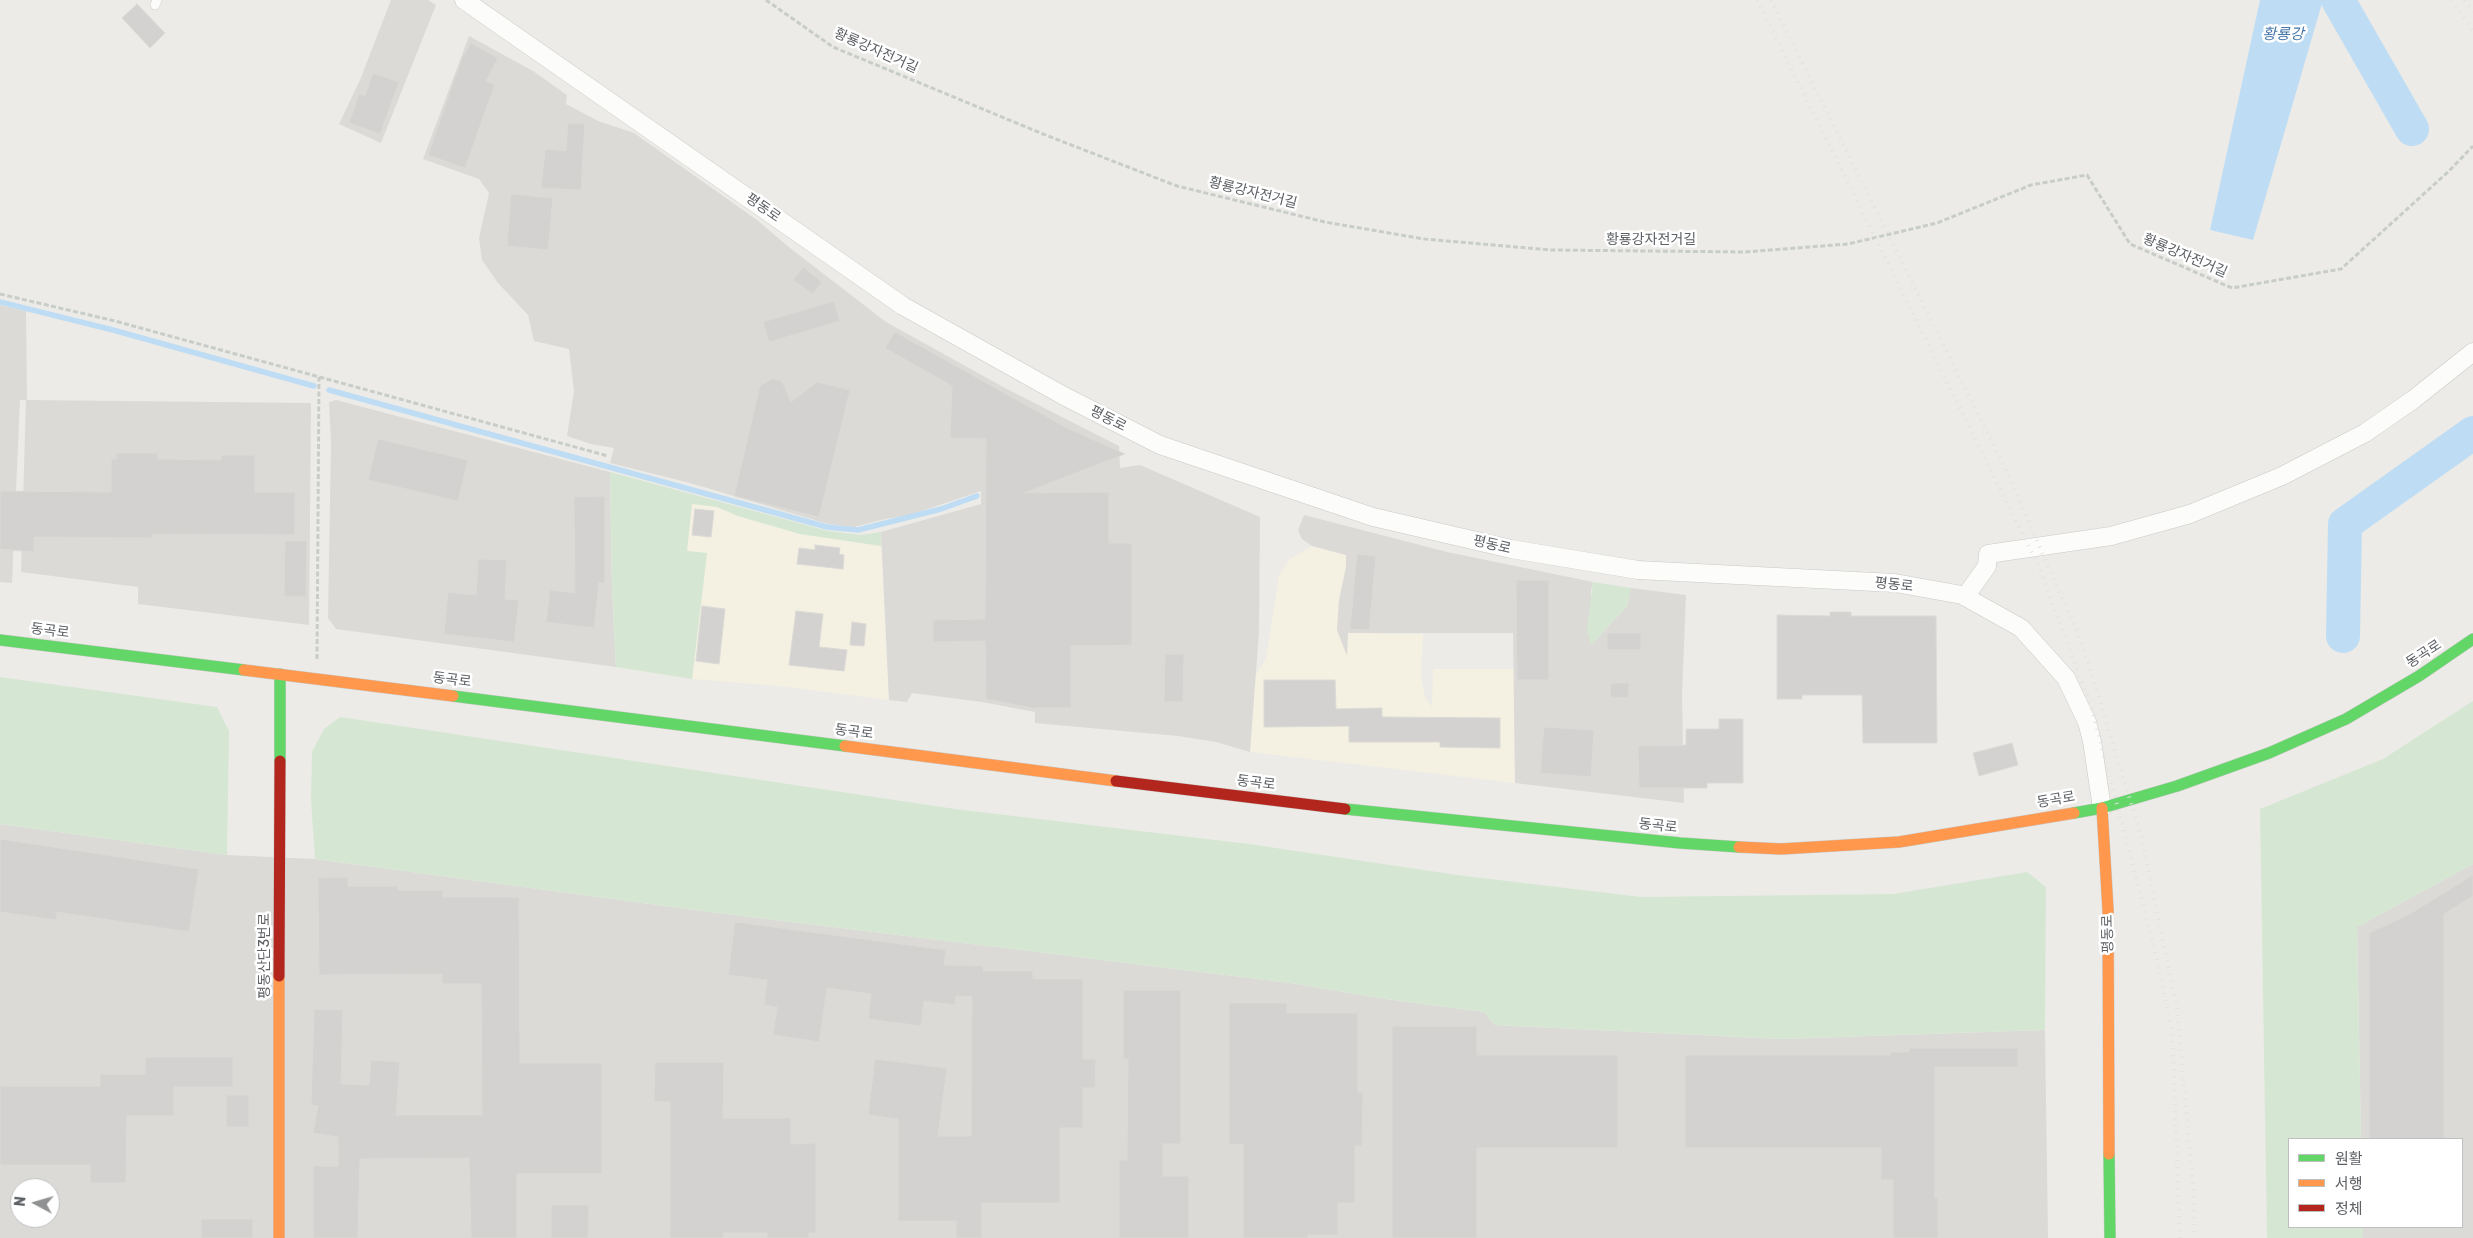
<!DOCTYPE html>
<html>
<head>
<meta charset="utf-8">
<style>
  body { margin:0 }
  #map { position:relative; width:2473px; height:1238px; overflow:hidden; background:#ecebe7; font-family:Rubik,"Noto Sans KR",sans-serif }
  canvas { display:block }
  .legend { position:absolute; left:2288px; top:1138px; width:175px; height:90px; box-sizing:border-box; background:#fff; border:1px solid #bebfc1; margin:0; padding:6px 9px; list-style:none; font-size:15px; color:#5d6064 }
  .legend li { display:flex; align-items:center; gap:10px; height:25px }
  .legend b { width:25px; border:1px solid #bebfc1 }
  .north { position:absolute; left:10px; top:1178px; width:50px; height:50px; box-sizing:border-box; background:#fff; border:1px solid #bebfc1; border-radius:50%; rotate:276deg; font-size:14px; font-weight:700; line-height:20px; text-align:center; color:#5d6064 }
  .north::after { content:''; display:block; margin:auto; width:18px; height:22px; background:#8f9192; clip-path:polygon(50% 0,100% 100%,50% 72%,0 100%) }
</style>
</head>
<body>
<div id="map">
<canvas width="2473" height="1238"></canvas>
<ul class="legend">
<li><b style="height:6px;background:#63d668"></b>원활</li>
<li><b style="height:6px;background:#ff974d"></b>서행</li>
<li><b style="height:6px;background:#b3261e"></b>정체</li>
</ul>
<div class="north">N</div>
</div>
<script>
const context = document.querySelector('canvas').getContext('2d');
context.lineJoin = 'round';
function fill(path, color) { context.fillStyle = color; context.fill(path, 'evenodd'); }
const poly = rows => new Path2D(rows.map(r => 'M' + r).join(''));
function strokePath(path, color, width, dash) { context.strokeStyle = color; context.lineWidth = width; context.lineCap = dash ? 'butt' : 'round'; context.setLineDash(dash || []); context.stroke(path); }
function write(font, color, halo, rows, align = 'center') {
  context.font = font + ' Rubik,"Noto Sans KR",sans-serif'; context.lineWidth = 5; context.setLineDash([]); context.textBaseline = 'middle'; context.strokeStyle = halo; context.fillStyle = color; for (const [text, x, y, turn = 0] of rows) {
    context.save(); context.translate(x, y); context.rotate((+turn || 0) * Math.PI / 180); context.textAlign = isNaN(turn) ? turn : align; if (halo) context.strokeText(text, 0, 0); context.fillText(text, 0, 0); context.restore();
  }
}
const commercial = poly([
  [692,503,717,507,738,516,800,534,881,546,889,700,779,686,692,679,707,554,687,551],
  [1312,546,1346,555,1346,567,1339,600,1347,654,1348,633,1423,634,1421,677,1425,697,1432,707,1433,669,1514,669,1515,783,1250,752,1255,676,1266,659,1279,575,1290,559]
]);
const industrial = poly([
  [391,0,428,0,436,5,381,143,339,124,360,80],
  [469,36,533,71,567,95,566,104,598,121,634,133,757,220,790,248,886,322,1005,388,1119,446,1120,468,1140,465,1260,517,1259,632,1250,752,1216,742,1178,736,1035,723,1035,712,982,702,912,693,907,702,889,700,881,532,981,504,981,491,910,515,885,519,854,527,828,524,690,483,610,463,614,448,591,444,567,436,574,391,569,349,534,341,528,315,498,283,482,260,479,238,489,193,479,179,423,159],
  [0,305,26,311,27,400,311,403,309,625,138,604,138,587,21,572,26,400,20,400,12,583,0,582],
  [336,400,610,472,612,587,616,667,336,629,328,618,331,442,329,402],
  [1304,515,1447,552,1593,582,1591,591,1591,645,1627,606,1631,588,1686,595,1682,695,1684,803,1515,783,1513,633,1348,633,1347,656,1337,630,1339,600,1346,567,1346,555,1312,546,1302,539,1298,530],
  [0,824,227,855,315,859,710,912,1291,983,1386,999,1484,1012,1495,1025,1781,1039,2045,1030,2048,1238,0,1238],
  [20,1188,50,1188,50,1218,20,1218],
  [2473,864,2473,1238,2363,1238,2363,1227,2462,1227,2462,1139,2361,1139,2357,927]
]);
const green = poly([
  [610,472,828,531,861,535,881,532,881,546,800,534,738,516,717,507,692,504,687,551,707,553,692,679,616,667,612,587],
  [1593,582,1631,588,1627,606,1591,645,1587,629],
  [0,677,217,707,229,731,227,855,0,824],
  [2473,701,2473,864,2357,927,2361,1139,2289,1139,2289,1227,2363,1227,2363,1238,2267,1238,2260,809,2383,759],
  [340,717,955,809,1249,844,1457,875,1641,897,1893,894,2027,872,2046,887,2045,1030,1781,1039,1495,1025,1484,1012,1386,999,1291,983,710,912,315,859,311,800,312,752,324,729]
]);
const water = poly([
  [2260,0,2323,0,2253,240,2210,230]
]);
const stream = poly([
  [0,302,113,330,314,386],
  [329,390,827,527,858,530,941,509,977,496]
]);
const river = poly([
  [2338,0,2412,129],
  [2343,636,2345,524,2473,433]
]);
const building = poly([
  [137,4,165,33,150,48,122,18,137,4],
  [471,43,498,58,486,81,495,84,465,168,428,155,462,58,471,43],
  [373,73,399,82,380,134,349,123,359,94,365,96,373,73],
  [568,123,585,124,581,190,541,188,545,149,566,151,568,123],
  [511,194,553,198,548,250,507,246,511,194],
  [803,267,822,282,813,294,793,280,803,267],
  [834,301,840,321,769,342,763,322,834,301],
  [895,332,1067,428,1125,454,1024,493,1109,492,1109,543,1132,543,1132,645,1071,646,1071,708,1032,708,986,699,985,641,933,642,933,620,985,619,986,439,950,438,952,386,885,348,895,332],
  [772,379,782,381,791,402,817,382,850,390,819,517,734,496,760,386,772,379],
  [378,439,468,460,458,501,368,480,378,439],
  [116,453,158,453,158,459,221,460,221,455,255,455,255,492,295,492,295,535,152,534,152,538,34,537,34,552,0,549,0,491,111,492,111,459,116,459,116,453],
  [605,496,605,583,599,583,594,628,546,622,550,590,575,593,574,497,605,496],
  [695,509,714,511,711,537,692,535,695,509],
  [285,541,307,541,306,597,284,596,285,541],
  [815,545,840,548,839,554,844,555,843,569,797,564,799,548,815,550,815,545],
  [1357,554,1376,556,1369,630,1350,629,1357,554],
  [478,559,507,560,505,599,519,600,514,642,444,634,448,592,476,595,478,559],
  [1516,580,1549,580,1549,680,1517,680,1516,580],
  [702,606,725,609,719,664,696,661,702,606],
  [796,611,823,614,819,647,847,650,844,671,789,665,796,611],
  [1830,612,1851,612,1851,616,1936,616,1937,743,1863,743,1862,695,1802,695,1802,699,1777,699,1777,615,1830,616,1830,612],
  [852,622,866,624,864,646,850,645,852,622],
  [1607,633,1641,633,1641,650,1607,650,1607,633],
  [1165,654,1184,654,1183,702,1164,702,1165,654],
  [1264,680,1335,680,1336,709,1382,708,1382,717,1500,718,1500,748,1440,747,1440,742,1349,742,1349,726,1264,727,1264,680],
  [1611,683,1629,683,1628,698,1610,697,1611,683],
  [1719,719,1743,719,1743,783,1707,783,1707,788,1639,788,1638,746,1686,745,1686,729,1719,729,1719,719],
  [1544,727,1594,730,1591,777,1540,773,1544,727],
  [2012,743,2018,765,1979,776,1973,753,2012,743],
  [0,839,199,869,189,932,57,912,56,920,0,912,0,839],
  [2473,875,2473,896,2444,914,2444,1139,2369,1139,2369,933,2408,915,2473,875],
  [348,877,348,886,398,886,398,890,443,890,443,897,519,897,520,1063,602,1063,602,1174,517,1174,517,1238,471,1238,469,1158,360,1159,358,1238,313,1238,313,1166,338,1166,338,1137,313,1133,318,1106,311,1105,314,1009,343,1010,341,1084,369,1085,371,1060,400,1062,396,1115,482,1115,481,984,442,984,442,974,319,975,318,878,348,877],
  [735,922,946,950,944,965,983,966,983,971,1033,971,1033,979,1083,979,1083,1059,1096,1059,1095,1088,1083,1088,1083,1128,1060,1128,1060,1203,982,1203,982,1238,956,1238,956,1221,898,1221,898,1119,868,1115,875,1059,947,1068,938,1136,971,1136,972,997,956,996,955,1005,924,1001,921,1026,868,1019,871,994,827,988,819,1042,773,1035,777,1007,764,1005,767,980,728,975,735,922],
  [1123,990,1181,990,1181,1144,1163,1144,1163,1176,1189,1176,1189,1238,1119,1238,1119,1160,1127,1160,1128,1059,1123,1059,1123,990],
  [1229,1003,1287,1003,1287,1013,1358,1013,1358,1092,1363,1092,1362,1146,1355,1146,1355,1203,1338,1203,1338,1235,1308,1235,1308,1238,1243,1238,1243,1144,1229,1145,1229,1003],
  [1392,1026,1477,1026,1477,1055,1618,1055,1618,1148,1477,1148,1477,1238,1392,1238,1392,1026],
  [1909,1048,2018,1048,2018,1067,1935,1067,1935,1198,1938,1198,1938,1238,1893,1238,1893,1180,1881,1180,1881,1148,1685,1148,1685,1055,1890,1055,1890,1052,1909,1052,1909,1048],
  [145,1057,233,1057,233,1087,174,1087,174,1116,127,1116,126,1183,90,1183,90,1165,0,1165,0,1086,100,1086,100,1074,145,1074,145,1057],
  [655,1062,724,1062,723,1118,791,1118,791,1144,816,1143,816,1233,809,1233,809,1238,767,1238,767,1233,723,1233,723,1238,670,1238,670,1102,654,1102,655,1062],
  [226,1095,249,1095,249,1127,226,1127,226,1095],
  [551,1205,589,1205,588,1238,551,1238,551,1205],
  [201,1219,253,1219,253,1238,201,1238,201,1219]
]);
const path = poly([
  [766,0,833,47,1043,134,1177,186,1325,222,1424,239,1551,250,1745,252,1848,244,1937,223,2031,185,2087,175,2130,244,2232,288,2341,269,2448,172,2473,146],
  [0,294,115,321,608,456],
  [317,659,319,377]
]);
const lane = poly([
  [155,5,157,0]
]);
const street = poly([
  [464,0,903,306,1064,396,1160,445,1373,517,1511,549,1638,570,1895,583,1962,595,2021,628,2066,678,2087,722,2092,741,2102,808],
  [1965,597,1987,566,1988,554,2111,536,2190,514,2282,476,2365,433,2414,399,2473,352]
]);
const fast = poly([
  [0,640,244,670],
  [453,696,845,746],
  [280,761,280,674],
  [1345,809,1680,843,1739,847],
  [2074,813,2102,808,2177,786,2269,753,2346,719,2419,676,2473,639],
  [2109,1154,2110,1238]
]);
const slow = poly([
  [244,670,453,696],
  [845,746,1116,781],
  [2102,808,2108,910,2109,1154],
  [1739,847,1781,849,1899,842,2074,813],
  [279,1238,279,976]
]);
const jam = poly([
  [1116,781,1345,809],
  [279,976,280,761]
]);
const rail = poly([
  [1757,0,2039,567,2092,709,2150,931,2172,1029,2180,1238],
  [1771,0,2005,468,2083,646,2142,839,2177,1009,2194,1196,2194,1238],
  [2452,0,2473,32],
  [2465,0,2473,12]
]);
const streetNames = [
  ["황룡강자전거길",876,51,24],
  ["황룡강자전거길",1253,193,14],
  ["평동로",763,208,35],
  ["황룡강자전거길",1651,240],
  ["황룡강자전거길",2185,256,23],
  ["평동로",1108,419,27],
  ["평동로",1492,545,13],
  ["평동로",1894,585,6],
  ["동곡로",50,631,7],
  ["동곡로",2424,654,-33],
  ["동곡로",452,680,7],
  ["동곡로",854,732,7],
  ["동곡로",1256,783,7],
  ["동곡로",2056,800,-10],
  ["동곡로",1658,826,6],
  ["평동로",2108,934,-91],
  ["평동산단3번로",265,956,-90]
];
const waterNames = [
  ["황룡강",2283,35]
];
fill(commercial, '#f4f0e2');
fill(industrial, '#dcdad7');
fill(green, '#d5e7d3');
fill(water, '#beddf4');
strokePath(stream, '#beddf4', 5.5);
strokePath(river, '#beddf4', 34);
fill(building, '#d3d2d0');
strokePath(building, '#dbdad6', 1);
strokePath(lane, '#c9c9c9', 10);
strokePath(street, '#c9c9c9', 19);
strokePath(fast, '#c9c9c8', 12);
strokePath(slow, '#c9c9c8', 12);
strokePath(jam, '#c9c9c8', 12);
strokePath(path, '#c8cdca', 3, [5, 2.5]);
strokePath(lane, '#fcfcfb', 9);
strokePath(street, '#fcfcfb', 18);
strokePath(fast, '#63d668', 11);
strokePath(slow, '#ff974d', 11);
strokePath(jam, '#b3261e', 11);
strokePath(rail, '#e3e2e2', 4, [1, 6]);
write('14px', '#5d6064', '#fff', streetNames);
write('italic 15px', '#4878aa', '#fff', waterNames);
</script>
</body>
</html>
